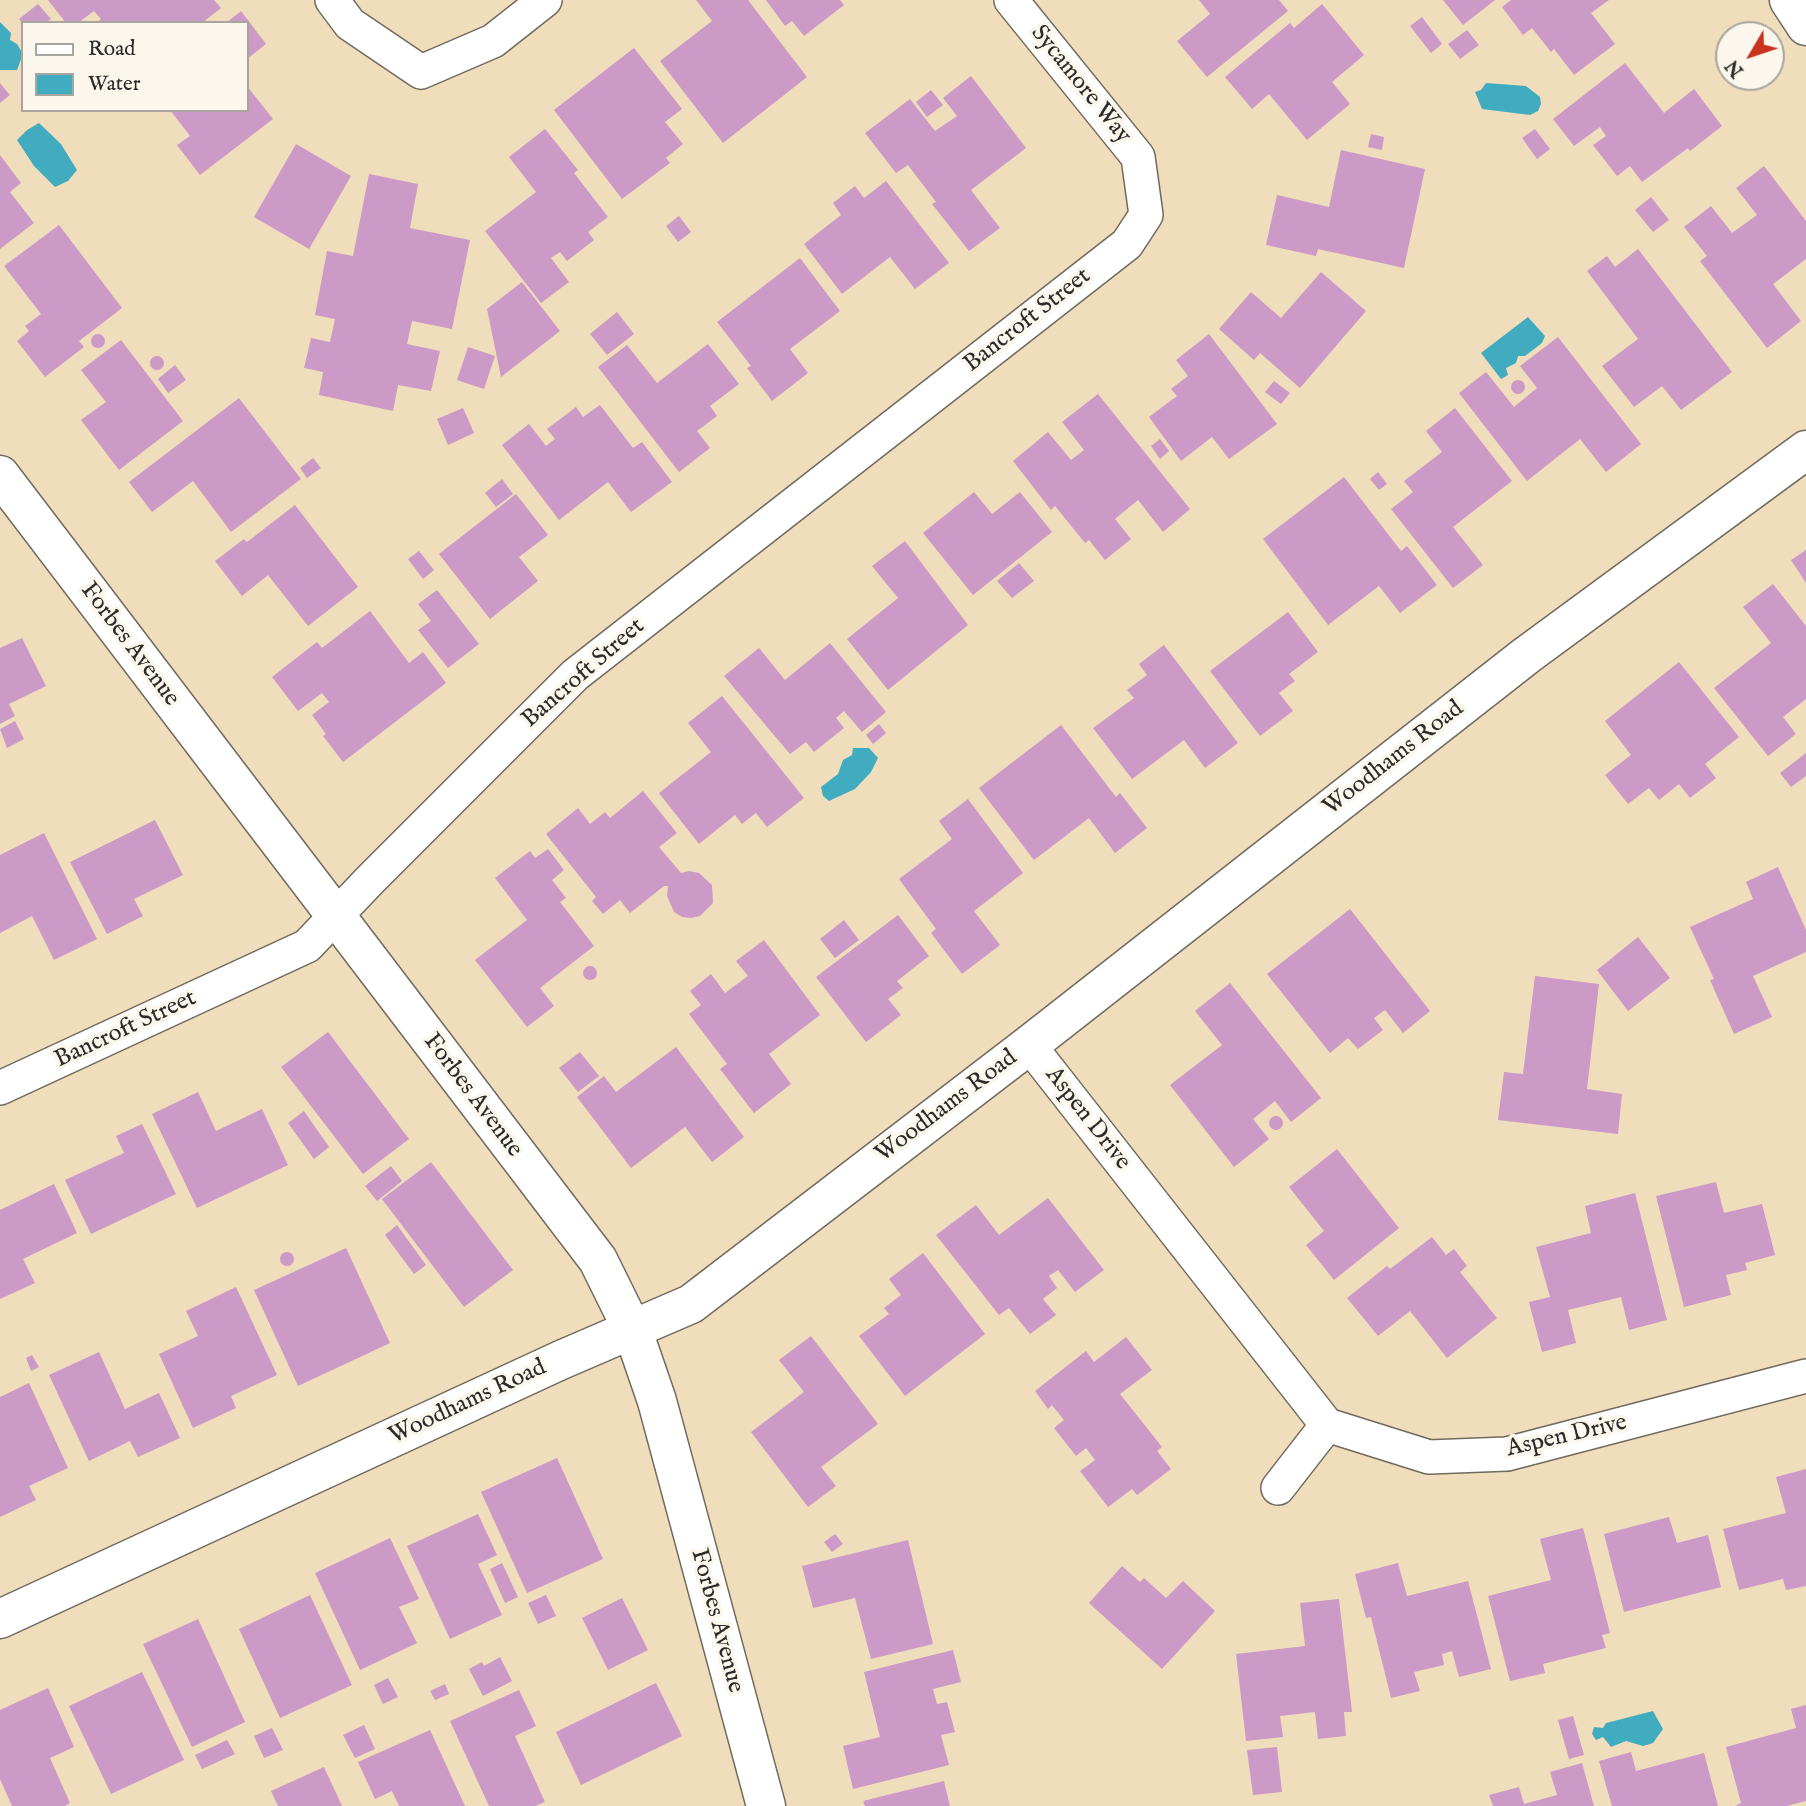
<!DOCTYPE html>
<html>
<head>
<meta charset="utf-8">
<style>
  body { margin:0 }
  #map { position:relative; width:1806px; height:1806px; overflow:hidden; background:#f0ddbc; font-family:"IM FELL English",serif }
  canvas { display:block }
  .legend { position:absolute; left:21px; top:21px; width:228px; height:91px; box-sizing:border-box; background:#fbf7ec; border:2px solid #a8a59f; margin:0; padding:9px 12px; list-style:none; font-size:21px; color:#2b2b2b }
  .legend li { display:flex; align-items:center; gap:14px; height:35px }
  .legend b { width:35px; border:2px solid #a8a59f }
  .north { position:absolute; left:1715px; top:21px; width:70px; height:70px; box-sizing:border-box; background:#fbf7ec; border:2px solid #a8a59f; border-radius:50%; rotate:231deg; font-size:19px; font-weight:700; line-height:28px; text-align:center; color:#2b2b2b }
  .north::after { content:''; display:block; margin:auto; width:24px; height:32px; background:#c8321e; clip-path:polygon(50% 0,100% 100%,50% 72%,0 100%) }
</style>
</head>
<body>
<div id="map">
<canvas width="1806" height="1806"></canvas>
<ul class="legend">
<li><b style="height:9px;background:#fff"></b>Road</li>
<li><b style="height:19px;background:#41acc0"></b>Water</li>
</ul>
<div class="north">N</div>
</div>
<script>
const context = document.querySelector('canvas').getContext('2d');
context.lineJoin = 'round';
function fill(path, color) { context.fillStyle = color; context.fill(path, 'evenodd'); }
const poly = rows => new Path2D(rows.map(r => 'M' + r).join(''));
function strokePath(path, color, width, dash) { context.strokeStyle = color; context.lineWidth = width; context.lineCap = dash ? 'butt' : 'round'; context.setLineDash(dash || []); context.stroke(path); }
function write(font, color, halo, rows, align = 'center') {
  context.font = font + ' "IM FELL English",serif'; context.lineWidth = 7; context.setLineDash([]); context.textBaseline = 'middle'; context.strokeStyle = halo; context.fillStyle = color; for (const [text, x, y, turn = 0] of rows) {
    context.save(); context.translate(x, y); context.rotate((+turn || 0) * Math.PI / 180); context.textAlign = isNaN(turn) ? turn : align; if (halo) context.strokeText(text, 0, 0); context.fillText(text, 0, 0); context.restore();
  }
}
const water = poly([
  [0,22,11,33,10,40,17,44,23,54,17,70,0,70],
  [1486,83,1526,86,1540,97,1541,104,1538,111,1530,115,1482,109,1475,92,1481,90],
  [39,123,61,144,77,170,68,181,55,187,34,166,17,140,27,130],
  [1528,317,1545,336,1542,343,1525,356,1518,356,1516,363,1506,368,1508,375,1501,379,1481,353],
  [853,748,869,748,878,758,871,772,855,789,829,801,823,796,821,787,838,774,843,760,852,755],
  [1653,1711,1663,1729,1653,1743,1643,1746,1626,1741,1611,1747,1603,1737,1596,1740,1592,1734,1594,1727,1603,1728,1606,1723]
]);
const building = poly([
  [48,0,214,0,221,8,202,23,96,23,101,19,94,11,78,23,66,23],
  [696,0,748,0,807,77,723,143,660,61,712,21],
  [766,0,840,0,844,5,804,36,792,21,785,26],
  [1199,0,1279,0,1288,11,1207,77,1177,41,1210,14],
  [1443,0,1495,0,1463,25],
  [1511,0,1609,0,1591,13,1615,44,1574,75,1554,49,1551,52,1532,28,1523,35,1502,7],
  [38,4,51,19,45,23,22,23,19,19],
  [1322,4,1364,55,1332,82,1350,104,1307,140,1269,94,1252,109,1225,77,1290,23,1294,28],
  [241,11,266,44,247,59,247,23,226,23],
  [1422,17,1442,44,1431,53,1410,26],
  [1467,30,1479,45,1460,59,1448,44],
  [634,48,682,109,665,122,683,144,666,158,670,163,622,199,554,110],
  [1625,63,1664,113,1694,89,1722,126,1690,151,1688,148,1642,182,1630,166,1617,176,1593,145,1606,136,1600,127,1574,146,1553,119],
  [971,76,1026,148,971,190,1000,228,969,251,932,204,936,202,908,165,896,173,865,133,910,99,935,131,957,116,943,98],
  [0,83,10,95,0,103],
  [247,86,273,119,200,175,177,145,190,136,170,110,247,110],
  [931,90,943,105,927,117,916,102],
  [545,129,578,170,574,173,608,217,588,232,594,240,567,261,560,252,551,258,569,282,541,303,485,231,536,192,509,157],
  [1535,129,1550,149,1537,159,1522,138],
  [1371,134,1384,137,1382,150,1368,147],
  [296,144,351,176,309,249,254,217],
  [1341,150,1425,169,1404,268,1318,249,1316,256,1266,245,1277,195,1329,207],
  [0,155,21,183,10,192,34,223,0,249],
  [1764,166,1806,221,1806,259,1773,284,1801,321,1767,348,1700,261,1707,256,1684,227,1711,206,1732,233,1757,215,1736,188],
  [369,174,418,184,410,228,470,240,452,329,412,321,407,344,440,351,431,391,398,385,393,411,319,395,323,372,304,368,311,338,330,342,335,319,315,315,327,251,353,256],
  [886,181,949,263,915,289,890,257,842,294,804,244,841,215,833,203,855,186,864,198],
  [1651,197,1669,220,1653,232,1635,210],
  [679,216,691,232,678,242,666,226],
  [59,225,122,308,79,341,84,347,45,377,17,341,29,331,25,326,41,314,4,266],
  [1638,249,1732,372,1681,410,1662,386,1634,407,1602,366,1638,339,1587,271,1607,256,1615,267],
  [800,258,840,311,790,349,808,373,772,401,747,368,751,366,717,322],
  [1321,272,1366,311,1300,388,1260,353,1254,360,1219,329,1251,292,1281,318],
  [522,282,560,331,501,377,487,309],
  [617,312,634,334,607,355,590,334],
  [1209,334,1277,424,1229,459,1212,437,1181,461,1149,417,1177,396,1171,389,1188,376,1176,360],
  '91 341a7 7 0 1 1 14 0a7 7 0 1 1-14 0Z',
  [1558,337,1641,444,1606,472,1580,439,1527,481,1459,393,1486,372,1514,407,1537,388,1520,366],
  [121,340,183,421,119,470,81,420,106,402,81,370],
  [708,344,739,384,710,406,717,416,697,431,710,448,679,472,598,367,627,345,657,383],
  [468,347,495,356,484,389,457,380],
  '150 363a7 7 0 1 1 14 0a7 7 0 1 1-14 0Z',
  [175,365,186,380,168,393,158,379],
  '1511 387a7 7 0 1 1 14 0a7 7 0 1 1-14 0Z',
  [1274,381,1290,393,1281,404,1265,392],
  [1098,394,1190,509,1163,532,1138,500,1115,519,1131,539,1105,560,1089,540,1085,543,1055,506,1051,510,1013,461,1048,432,1071,460,1084,450,1062,422],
  [239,398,301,479,231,532,193,481,152,512,129,482],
  [600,405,633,448,642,442,672,482,631,512,608,482,559,520,502,445,529,424,546,446,555,439,547,429,576,407,583,417],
  [463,408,474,433,448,445,437,419],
  [1455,408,1512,481,1453,527,1483,565,1453,588,1391,509,1413,492,1404,481,1442,452,1426,431],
  [1160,439,1169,451,1160,459,1151,446],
  [313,458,321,468,307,478,300,468],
  [1378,472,1387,484,1379,490,1370,479],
  [1344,477,1401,551,1407,546,1437,585,1400,613,1379,586,1328,625,1263,539],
  [502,479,513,494,496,507,485,493],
  [974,492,992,514,1020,492,1052,532,973,595,923,533],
  [516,494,548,535,519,557,538,581,490,619,439,554],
  [295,505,358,587,308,626,268,575,242,596,215,561,244,539,247,542],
  [905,541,968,625,888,690,847,639,898,598,872,566],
  [1806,550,1806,583,1791,560],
  [419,551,434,570,423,579,408,559],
  [1019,563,1034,581,1012,598,997,581],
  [1773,584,1806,626,1806,699,1783,717,1796,734,1768,756,1714,688,1771,643,1743,607],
  [437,590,479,644,448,668,418,630,431,621,418,604],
  [370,611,409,663,423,652,446,683,343,762,323,736,326,734,312,715,329,702,322,693,298,711,272,677,317,642,322,648],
  [1288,612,1318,652,1289,674,1295,681,1279,693,1293,711,1260,736,1210,671],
  [22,638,46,686,9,704,15,716,0,724,0,648],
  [830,643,886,712,862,732,844,711,836,718,844,728,814,752,806,742,790,754,724,676,759,648,785,680],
  [1164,645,1238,743,1205,768,1184,740,1132,779,1093,728,1134,698,1127,690,1147,675,1139,664],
  [1679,662,1739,737,1705,764,1716,778,1690,798,1679,784,1659,800,1649,788,1628,804,1605,775,1631,755,1605,721],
  [722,696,804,798,767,827,756,813,742,824,735,815,699,844,659,793,711,752,688,723],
  [15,721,24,739,7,748,0,729],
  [879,724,886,733,873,744,866,735],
  [1061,725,1116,797,1120,793,1147,828,1115,853,1089,818,1034,860,979,788],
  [1806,753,1806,776,1791,787,1780,773],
  [643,791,677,833,659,847,681,873,689,871,699,873,712,885,713,903,700,916,691,918,682,917,674,912,667,896,668,886,664,886,630,913,620,900,603,914,592,901,596,897,546,834,578,808,590,824,605,812,610,818],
  [968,799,1023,873,974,911,1000,945,962,974,931,933,936,929,899,879,952,839,939,821],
  [155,820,183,875,134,899,143,916,107,934,70,862],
  [44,833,97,939,54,960,32,916,0,933,0,855],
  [548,849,564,870,552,880,566,898,560,902,594,946,540,988,554,1006,527,1027,475,960,527,920,495,878,530,851,535,858],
  [1778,867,1806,930,1806,952,1753,976,1772,1017,1734,1034,1710,980,1714,979,1690,927,1753,899,1746,882],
  [1350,909,1430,1011,1403,1033,1385,1010,1374,1018,1383,1030,1358,1049,1348,1038,1330,1053,1267,974],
  [898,915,929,956,897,981,903,988,888,999,901,1015,866,1042,816,977],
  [844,920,859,940,835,958,820,939],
  [1638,937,1670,978,1628,1011,1597,970],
  [764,940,820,1015,769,1054,791,1084,754,1113,720,1069,727,1064,689,1014,701,1005,690,991,711,974,725,993,748,976,736,961],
  '583 973a7 7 0 1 1 14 0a7 7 0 1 1-14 0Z',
  [1535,976,1599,984,1587,1089,1622,1094,1618,1134,1498,1120,1504,1072,1523,1074],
  [1230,983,1321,1098,1291,1122,1275,1101,1253,1119,1269,1139,1234,1167,1170,1085,1222,1045,1195,1011],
  [328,1032,409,1139,363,1174,281,1067],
  [676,1047,744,1137,712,1162,685,1127,631,1168,577,1097,604,1076,616,1092],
  [580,1052,599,1076,578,1092,559,1068],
  [198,1092,216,1131,262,1109,288,1165,197,1208,152,1114],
  [304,1111,329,1147,314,1159,288,1123],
  '1269 1123a7 7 0 1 1 14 0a7 7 0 1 1-14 0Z',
  [142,1124,176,1194,91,1234,65,1180,124,1153,116,1136],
  [1337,1149,1399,1228,1334,1280,1306,1245,1324,1231,1289,1187],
  [431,1162,513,1270,464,1307,382,1199],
  [391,1166,402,1181,377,1201,365,1186],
  [1716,1182,1724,1213,1762,1204,1775,1255,1745,1263,1747,1270,1726,1275,1731,1295,1684,1307,1656,1196],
  [54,1184,77,1233,23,1259,35,1283,0,1299,0,1210],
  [1635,1193,1667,1320,1629,1330,1621,1297,1568,1310,1576,1343,1542,1352,1529,1302,1550,1297,1536,1247,1591,1233,1585,1206],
  [1048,1198,1104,1270,1075,1292,1058,1270,1049,1276,1057,1288,1043,1299,1056,1315,1030,1334,1009,1308,999,1315,936,1235,976,1205,999,1235],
  [397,1225,426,1265,414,1274,385,1235],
  [1432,1237,1446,1255,1454,1249,1467,1266,1460,1272,1497,1318,1447,1358,1410,1311,1378,1336,1347,1298,1387,1266,1390,1269],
  [346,1248,390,1343,298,1386,254,1290],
  '280 1259a7 7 0 1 1 14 0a7 7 0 1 1-14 0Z',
  [923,1253,985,1334,905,1396,859,1336,889,1314,884,1308,901,1295,889,1279],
  [236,1287,277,1375,231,1396,236,1408,193,1428,159,1354,198,1336,186,1311],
  [811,1336,878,1424,821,1467,836,1486,808,1507,751,1432,804,1392,779,1360],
  [1126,1337,1152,1370,1120,1394,1162,1447,1157,1451,1171,1469,1137,1495,1132,1489,1108,1507,1080,1471,1095,1460,1086,1448,1076,1456,1054,1428,1064,1420,1052,1405,1048,1409,1035,1391,1086,1351,1094,1362],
  [99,1352,125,1409,159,1393,180,1438,138,1457,130,1441,89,1461,49,1375],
  [32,1355,39,1367,31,1371,26,1358],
  [29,1383,68,1468,29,1486,36,1500,0,1517,0,1397],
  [557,1458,603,1559,527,1593,481,1492],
  [1806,1469,1806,1586,1786,1590,1783,1579,1739,1590,1723,1529,1786,1513,1776,1477],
  [478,1514,497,1555,478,1564,502,1615,450,1639,407,1546],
  [1669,1517,1677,1543,1708,1535,1721,1587,1624,1612,1604,1534],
  [1583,1528,1610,1633,1602,1635,1606,1648,1543,1664,1545,1673,1510,1681,1488,1596,1551,1580,1540,1539],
  [835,1534,843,1544,832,1552,824,1542],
  [390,1538,419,1599,399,1607,417,1643,360,1670,315,1573],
  [908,1540,933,1644,871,1659,855,1598,813,1608,802,1566],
  [502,1563,518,1597,505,1603,490,1569],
  [1398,1563,1407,1596,1468,1581,1491,1669,1459,1677,1452,1651,1442,1654,1444,1665,1414,1672,1420,1691,1391,1698,1371,1617,1366,1618,1355,1574],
  [1122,1566,1140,1582,1144,1578,1166,1598,1183,1581,1215,1611,1162,1669,1089,1603],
  [310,1595,352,1685,280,1718,239,1629],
  [546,1595,556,1616,538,1624,528,1603],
  [622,1598,648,1650,608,1670,582,1618],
  [1339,1599,1352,1712,1344,1712,1346,1736,1318,1739,1315,1712,1280,1716,1283,1737,1246,1741,1236,1654,1305,1646,1300,1603],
  [198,1619,245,1722,192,1747,143,1644],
  [953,1650,961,1682,933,1689,937,1704,947,1702,955,1732,941,1735,949,1765,853,1789,843,1746,880,1737,864,1672],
  [500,1657,512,1681,483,1696,469,1669,482,1662,484,1666],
  [142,1672,184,1760,111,1794,69,1706],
  [388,1678,398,1697,383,1704,374,1685],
  [656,1683,682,1736,581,1785,556,1732],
  [445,1684,449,1694,435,1700,430,1691],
  [48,1688,74,1747,50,1758,70,1803,65,1806,12,1806,0,1779,0,1710],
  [519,1690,536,1726,515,1736,545,1802,535,1806,489,1806,450,1721],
  [1806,1705,1806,1801,1787,1806,1735,1806,1741,1803,1726,1747,1796,1728,1791,1709],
  [1573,1716,1584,1755,1569,1759,1558,1720],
  [364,1725,375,1749,355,1758,343,1735],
  [272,1728,283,1750,264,1758,254,1736],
  [430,1730,465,1806,399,1806,392,1791,375,1799,358,1762],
  [227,1740,235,1754,202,1769,195,1755],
  [1277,1747,1282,1792,1253,1795,1247,1750],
  [1631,1752,1636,1771,1704,1753,1718,1806,1612,1806,1599,1761],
  [1582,1763,1594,1806,1493,1806,1489,1795,1519,1787,1524,1804,1557,1795,1550,1772],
  [324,1767,342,1806,278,1806,271,1791],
  [944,1781,950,1806,865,1806,863,1801]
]);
const street = poly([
  [332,0,350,24,421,72,493,41,545,0],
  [1029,1045,1327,1425],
  [0,1088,307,946,372,878,575,675,1127,244,1146,215,1138,157,1011,0],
  [1278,1488,1327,1425,1429,1457,1507,1454,1806,1376]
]);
const secondary = poly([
  [1789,0,1806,26],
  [0,475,598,1260,633,1331,657,1401,766,1806],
  [0,1619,561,1360,691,1304,1029,1045,1527,655,1806,450]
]);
const streetNames = [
  ["Sycamore Way",1080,85,51],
  ["Bancroft Street",1028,321,-38],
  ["Forbes Avenue",129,645,53],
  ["Bancroft Street",584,674,-41],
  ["Woodhams Road",1394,759,-38],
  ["Bancroft Street",126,1030,-25],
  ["Forbes Avenue",472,1096,53],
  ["Woodhams Road",947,1107,-37],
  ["Aspen Drive",1087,1119,52],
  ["Woodhams Road",468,1403,-25],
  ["Aspen Drive",1567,1437,-13],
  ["Forbes Avenue",716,1621,75]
];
fill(water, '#41acc0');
fill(building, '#cb9ac7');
strokePath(street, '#70695e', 36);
strokePath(secondary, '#70695e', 41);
strokePath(street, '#fff', 33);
strokePath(secondary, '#fff', 38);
write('24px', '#2b2b2b', '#fbf7ec', streetNames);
</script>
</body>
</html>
